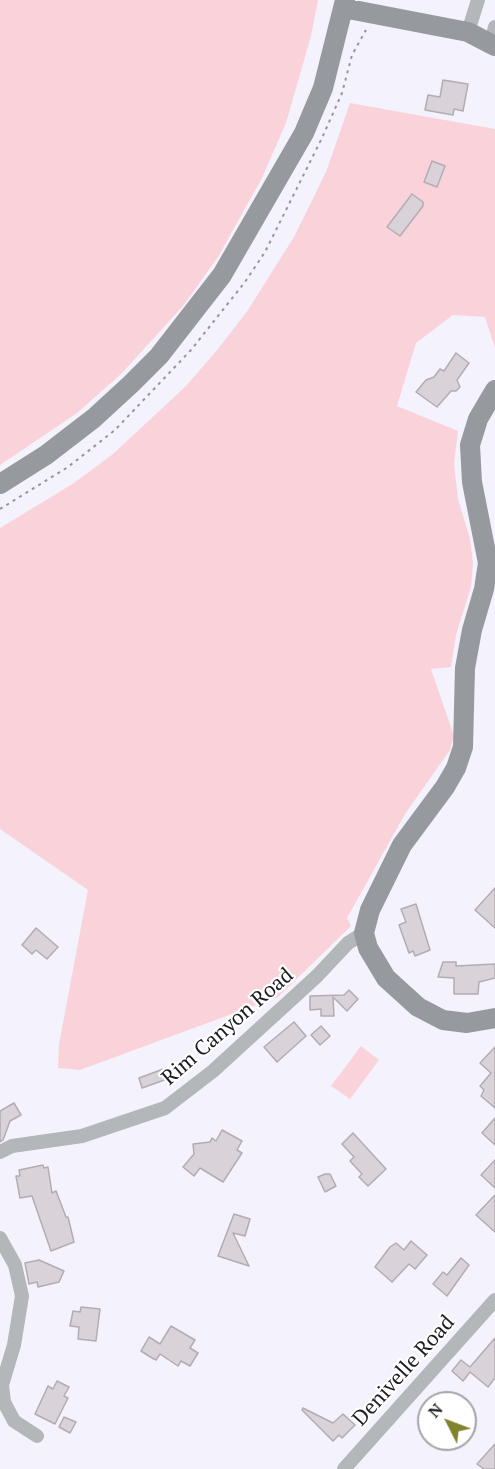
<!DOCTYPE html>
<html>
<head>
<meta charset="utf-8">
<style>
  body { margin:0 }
  #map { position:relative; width:495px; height:1469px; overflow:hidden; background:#f4f2fc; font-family:"PT Serif",serif }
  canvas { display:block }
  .north { position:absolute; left:417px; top:1391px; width:60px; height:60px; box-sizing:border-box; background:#fff; border:2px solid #a5a4a6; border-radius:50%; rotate:312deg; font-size:16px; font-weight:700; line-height:24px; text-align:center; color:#1d1c20 }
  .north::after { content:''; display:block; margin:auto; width:21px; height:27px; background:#82832d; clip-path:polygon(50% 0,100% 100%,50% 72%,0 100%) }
</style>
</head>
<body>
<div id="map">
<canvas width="495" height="1469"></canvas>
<div class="north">N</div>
</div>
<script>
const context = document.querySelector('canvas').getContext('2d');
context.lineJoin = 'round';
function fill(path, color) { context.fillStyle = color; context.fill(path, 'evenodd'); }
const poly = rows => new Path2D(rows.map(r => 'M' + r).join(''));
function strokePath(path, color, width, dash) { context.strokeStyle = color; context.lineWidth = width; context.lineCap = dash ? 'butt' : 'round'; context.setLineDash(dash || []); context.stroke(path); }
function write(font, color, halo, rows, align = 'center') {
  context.font = font + ' "PT Serif",serif'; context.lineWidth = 4.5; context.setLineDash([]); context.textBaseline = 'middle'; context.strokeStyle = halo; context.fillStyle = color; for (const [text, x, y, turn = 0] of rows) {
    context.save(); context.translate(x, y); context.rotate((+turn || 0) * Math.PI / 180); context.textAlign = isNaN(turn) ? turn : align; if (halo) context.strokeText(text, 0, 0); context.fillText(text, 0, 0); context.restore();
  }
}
const green = poly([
  [0,0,318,0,311,36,286,123,262,178,218,257,183,306,122,373,77,413,0,465],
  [350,103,495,129,495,348,485,317,453,315,416,343,397,406,458,431,454,464,458,499,470,539,473,563,471,587,456,635,451,667,431,669,454,736,450,750,405,814,347,918,351,926,278,997,80,1070,58,1068,59,1044,88,890,0,829,0,528,74,483,113,454,186,386,218,349,248,310,294,237,326,172],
  [361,1046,379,1060,350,1099,331,1086]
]);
const building = poly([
  [443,80,468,84,463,111,454,109,453,115,425,110,428,95,440,97,443,80],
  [432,161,445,166,437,187,424,182,432,161],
  [412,194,423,202,423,206,400,236,387,227,412,194],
  [456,353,469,363,457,380,460,387,456,391,451,391,437,407,416,392,426,380,434,377,440,369,444,371,456,353],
  [495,888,495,928,475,910,495,888],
  [416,904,430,950,415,956,413,951,409,953,399,925,406,922,401,909,416,904],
  [36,928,58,947,47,959,36,950,32,954,22,945,36,928],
  [443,962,456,962,456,966,495,964,495,978,479,982,478,994,454,994,454,978,438,977,443,962],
  [349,990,358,999,347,1011,333,997,334,1016,321,1016,321,1009,310,1010,310,996,344,995,349,990],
  [294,1022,306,1036,277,1062,264,1047,294,1022],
  [321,1026,330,1036,320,1045,311,1035,321,1026],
  [495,1047,495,1108,481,1096,484,1090,480,1086,491,1073,480,1063,495,1047],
  [166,1068,170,1078,142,1088,139,1078,166,1068],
  [14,1103,21,1115,10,1121,3,1140,0,1142,0,1111,14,1103],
  [495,1118,495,1145,482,1133,495,1118],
  [222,1130,242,1141,237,1150,242,1153,223,1182,200,1168,194,1176,183,1167,194,1154,193,1144,210,1142,212,1138,216,1141,222,1130],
  [353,1133,386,1169,368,1186,359,1177,362,1174,350,1161,354,1157,342,1144,353,1133],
  [495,1160,495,1188,481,1175,495,1160],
  [43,1165,44,1168,48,1167,52,1193,56,1191,66,1217,68,1217,74,1242,51,1251,32,1196,20,1198,16,1176,20,1176,19,1170,43,1165],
  [325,1174,330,1174,336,1186,325,1192,318,1177,325,1174],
  [495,1195,495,1232,476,1215,495,1195],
  [234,1214,250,1219,245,1236,233,1233,249,1266,218,1256,234,1214],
  [411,1241,427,1255,415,1269,409,1264,392,1282,375,1267,390,1247,396,1243,404,1250,411,1241],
  [461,1258,469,1265,447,1296,433,1284,443,1272,447,1275,461,1258],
  [39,1260,64,1271,59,1282,38,1287,37,1282,29,1284,25,1263,39,1260],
  [81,1307,100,1309,96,1341,78,1339,79,1327,70,1326,73,1311,80,1312,81,1307],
  [171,1326,195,1340,190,1348,198,1353,190,1366,181,1361,178,1366,160,1354,156,1360,152,1358,141,1351,149,1337,160,1344,171,1326],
  [495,1338,495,1378,488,1387,470,1372,463,1381,452,1371,461,1360,470,1367,495,1338],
  [57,1381,69,1387,64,1396,68,1398,55,1424,35,1414,48,1386,53,1389,57,1381],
  [303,1408,333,1423,343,1414,355,1425,342,1438,339,1435,333,1441,302,1410,303,1408],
  [64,1417,76,1422,70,1433,59,1427,64,1417],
  [495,1444,495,1469,484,1469,477,1464,495,1444]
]);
const path = poly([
  [0,509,68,467,115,430,191,350,245,282,265,252,322,138,342,93,352,55,366,30]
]);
const street = poly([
  [468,32,478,0],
  [491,43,495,27],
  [0,1152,12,1146,82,1136,165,1108,213,1071,317,976,348,943,364,933],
  [0,1238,15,1265,22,1296,14,1345,2,1385,4,1402,14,1421,37,1436],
  [344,1469,495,1300]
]);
const secondary = poly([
  [343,8,468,32,495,46],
  [495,390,478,419,470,445,472,482,488,563,484,589,472,630,465,668,463,747,456,768,445,787,402,845,370,910,364,933,368,948,386,978,418,1007,443,1020,467,1023,495,1018],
  [0,484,46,455,94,418,131,384,159,356,222,275,304,133,323,88,345,0]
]);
const streetNames = [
  ["Rim Canyon Road",228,1027,-41],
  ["Denivelle Road",404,1371,-48]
];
fill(green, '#fad3da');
fill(building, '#dad2d9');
strokePath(building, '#b4acb3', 1.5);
strokePath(path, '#96949c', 2, [3, 4.5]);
strokePath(street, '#b4b7ba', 14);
strokePath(secondary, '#96999e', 20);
write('21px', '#1d1c20', '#fff', streetNames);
</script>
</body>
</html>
